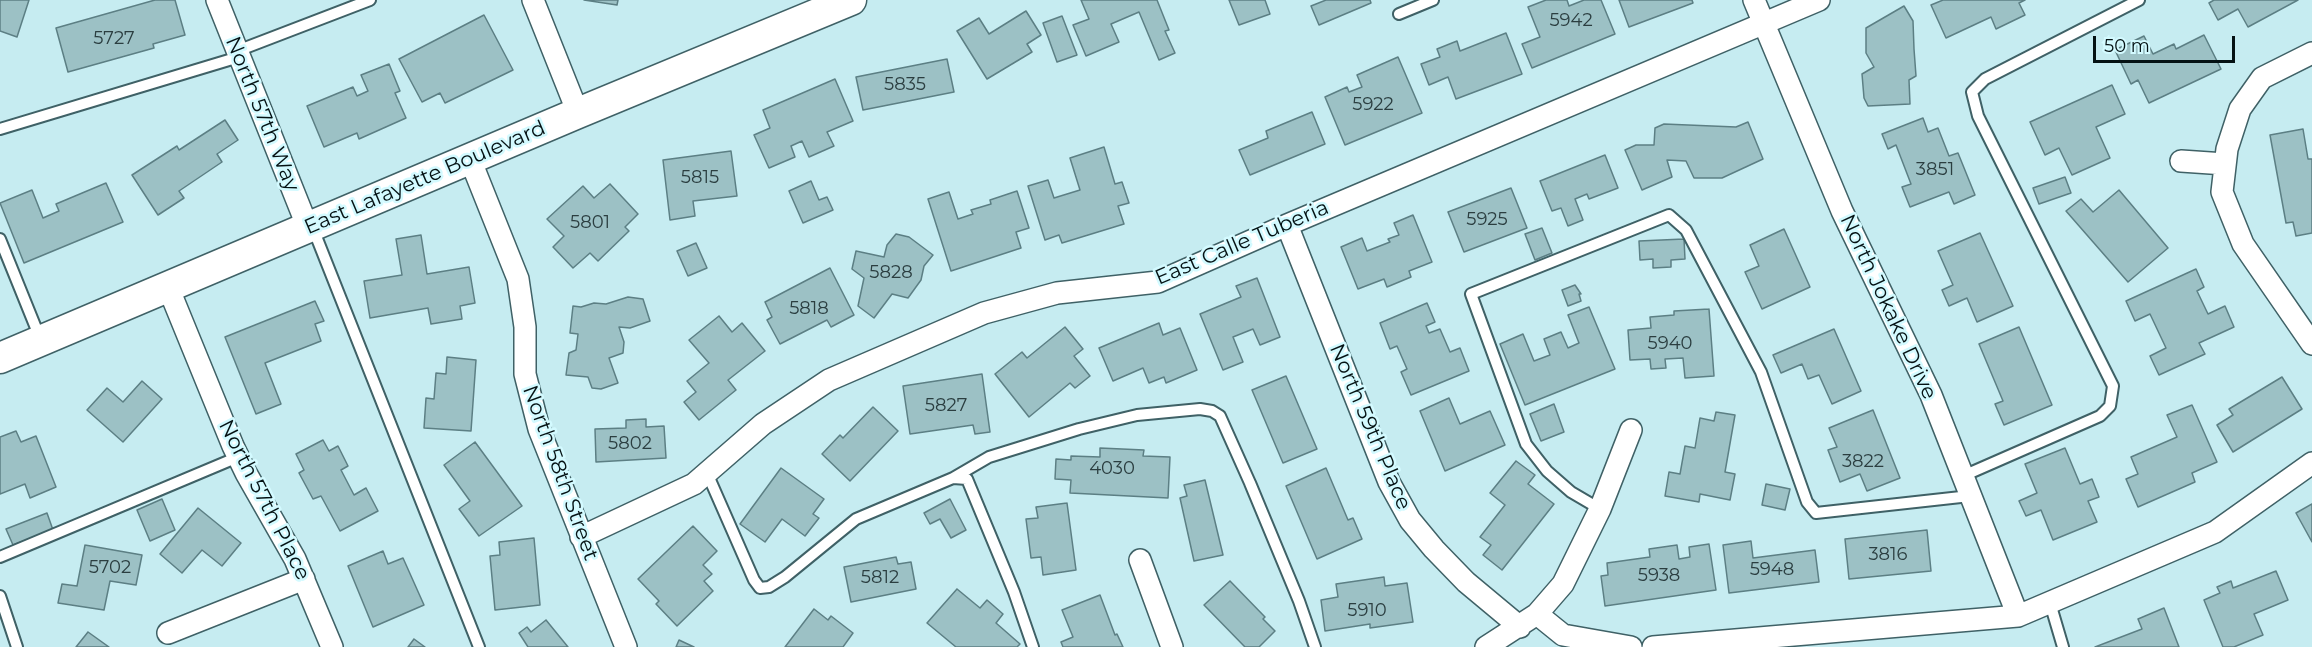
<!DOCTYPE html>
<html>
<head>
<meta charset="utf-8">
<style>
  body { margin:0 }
  #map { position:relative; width:2312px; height:647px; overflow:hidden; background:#c6ecf1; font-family:Montserrat,sans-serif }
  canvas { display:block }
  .scale { position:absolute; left:2093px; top:36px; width:142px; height:27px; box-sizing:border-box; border:3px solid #051214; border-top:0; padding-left:8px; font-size:18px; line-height:21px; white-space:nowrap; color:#051214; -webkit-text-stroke:4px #d3faff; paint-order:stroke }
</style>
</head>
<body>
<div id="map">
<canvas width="2312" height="647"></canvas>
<div class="scale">50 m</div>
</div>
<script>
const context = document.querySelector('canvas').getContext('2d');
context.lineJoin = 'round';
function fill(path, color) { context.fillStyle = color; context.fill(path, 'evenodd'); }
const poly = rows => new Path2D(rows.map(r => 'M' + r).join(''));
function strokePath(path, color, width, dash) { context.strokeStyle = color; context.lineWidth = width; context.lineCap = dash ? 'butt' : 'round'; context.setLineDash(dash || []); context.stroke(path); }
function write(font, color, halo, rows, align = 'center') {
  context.font = font + ' Montserrat,sans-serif'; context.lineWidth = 5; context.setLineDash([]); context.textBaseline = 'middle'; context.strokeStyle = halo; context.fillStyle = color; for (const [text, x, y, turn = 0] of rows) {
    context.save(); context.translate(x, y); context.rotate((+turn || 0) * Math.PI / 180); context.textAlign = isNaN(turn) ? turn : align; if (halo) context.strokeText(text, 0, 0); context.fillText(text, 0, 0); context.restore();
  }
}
const building = poly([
  [0,0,29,0,17,37,0,31,0,0],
  [155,0,175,0,185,35,153,44,154,48,68,72,56,28,155,0],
  [584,0,618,0,617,5,584,0],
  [1081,0,1157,0,1169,30,1165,31,1175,53,1159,60,1139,12,1111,24,1119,42,1086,56,1073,25,1089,19,1081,0],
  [1229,0,1265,0,1270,14,1239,25,1229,0],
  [1326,0,1370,0,1371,3,1319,25,1311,6,1326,0],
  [1546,0,1567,0,1569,6,1584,0,1601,0,1615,34,1532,68,1522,44,1540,37,1528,7,1546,0],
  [1619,0,1692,0,1693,3,1629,27,1619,0],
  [1943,0,2025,0,2019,3,2025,15,1996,29,1991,17,1946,38,1931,5,1943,0],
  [2214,0,2298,0,2248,27,2238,9,2218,20,2209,3,2214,0],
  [1904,6,1913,21,1914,49,1916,76,1909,80,1910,104,1868,106,1864,98,1862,74,1874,67,1866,53,1866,28,1904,6],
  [1026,11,1041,35,1027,44,1032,52,987,79,957,31,979,18,989,34,1026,11],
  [484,15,513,70,445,103,440,93,422,102,399,59,484,15],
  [1062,16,1077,55,1057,62,1043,23,1062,16],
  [1506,33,1522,74,1456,99,1448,77,1429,85,1421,64,1440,57,1437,49,1457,41,1460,51,1506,33],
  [2204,35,2221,69,2149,103,2138,80,2131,84,2115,50,2144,36,2153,54,2174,44,2176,49,2204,35],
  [1398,57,1422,113,1345,145,1325,97,1347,87,1349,92,1362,87,1357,75,1398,57],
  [947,59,954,92,863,110,856,77,947,59],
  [389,64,400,91,395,93,406,118,359,139,357,133,324,147,307,106,353,87,357,96,368,91,361,75,389,64],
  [835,79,853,121,827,132,834,146,809,157,802,141,791,146,795,157,769,168,754,135,770,128,763,110,835,79],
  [2112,85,2125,114,2096,127,2110,158,2072,175,2059,148,2045,155,2030,122,2112,85],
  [1312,112,1325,144,1250,175,1239,150,1268,138,1266,131,1312,112],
  [1923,118,1928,132,1938,128,1949,156,1958,153,1975,195,1954,204,1949,192,1910,207,1902,187,1911,184,1896,145,1888,149,1882,134,1923,118],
  [225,120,238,140,217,154,222,162,179,191,184,198,158,215,132,175,177,146,179,150,225,120],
  [1748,122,1763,159,1722,178,1694,178,1686,161,1667,160,1672,177,1642,190,1625,150,1636,145,1654,145,1655,128,1664,124,1736,127,1748,122],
  [2303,129,2308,159,2312,159,2312,233,2296,236,2293,222,2286,223,2270,135,2303,129],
  [1104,147,1115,184,1122,182,1129,203,1118,206,1124,224,1062,243,1059,235,1045,240,1028,186,1048,180,1054,198,1080,190,1070,158,1104,147],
  [731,151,737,196,693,201,695,216,670,220,663,160,731,151],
  [1605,155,1618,188,1589,199,1587,194,1575,199,1583,220,1568,226,1561,208,1552,211,1540,181,1605,155],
  [2065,177,2071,193,2039,204,2033,188,2065,177],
  [811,181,819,200,827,197,833,210,803,223,789,191,811,181],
  [106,183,123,222,24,263,0,203,32,190,43,218,59,211,56,204,106,183],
  [610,184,638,214,625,227,629,231,598,261,590,253,573,268,553,247,564,236,547,219,583,186,594,198,610,184],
  [1511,188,1527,228,1464,252,1448,212,1511,188],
  [2119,190,2168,248,2128,282,2066,211,2081,199,2093,212,2119,190],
  [1017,191,1029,228,1016,232,1021,248,951,271,928,199,949,192,958,219,973,214,971,210,991,204,990,200,1017,191],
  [1413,215,1432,262,1409,271,1411,277,1387,287,1384,279,1358,289,1341,247,1362,238,1367,251,1390,242,1388,239,1399,235,1394,223,1413,215],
  [1542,228,1552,253,1535,260,1525,234,1542,228],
  [1784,229,1810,287,1762,309,1745,272,1759,266,1750,245,1784,229],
  [1980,233,2013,306,1977,322,1967,298,1949,306,1942,290,1953,285,1938,251,1980,233],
  [896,234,909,237,933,255,924,266,921,280,908,298,892,294,874,318,858,306,864,278,852,269,856,251,884,257,887,245,896,234],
  [421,235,427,274,469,267,475,303,460,306,462,319,431,324,428,308,370,318,364,281,402,275,396,239,421,235],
  [1684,239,1685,259,1671,260,1671,267,1653,268,1653,259,1640,260,1639,241,1684,239],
  [696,243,707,268,688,276,677,251,696,243],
  [830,268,854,315,831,327,827,320,780,344,767,320,772,317,765,302,830,268],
  [2196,269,2204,287,2197,291,2208,314,2225,306,2234,327,2199,343,2205,354,2159,375,2150,356,2166,348,2150,314,2135,321,2126,301,2196,269],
  [1257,278,1280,337,1260,345,1253,329,1233,337,1243,362,1223,370,1200,314,1241,297,1236,286,1257,278],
  [1575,285,1581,294,1579,294,1581,301,1568,306,1562,290,1575,285],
  [628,297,643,299,650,321,630,328,619,327,624,342,623,353,609,358,618,383,601,389,592,388,588,377,566,375,569,353,576,350,578,334,570,333,573,306,581,307,594,303,606,304,628,297],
  [315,301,324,321,315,324,321,341,265,363,281,404,256,414,225,337,315,301],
  [1427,303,1435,322,1426,326,1429,333,1440,329,1450,352,1460,348,1469,371,1411,395,1401,372,1407,369,1397,346,1390,349,1380,323,1427,303],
  [1589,307,1615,369,1525,405,1500,344,1523,334,1534,361,1550,355,1544,339,1561,332,1568,348,1579,343,1568,315,1589,307],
  [1709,309,1714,376,1685,378,1683,358,1665,359,1666,368,1651,369,1650,359,1630,360,1628,330,1651,328,1650,317,1674,315,1674,311,1709,309],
  [719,316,732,332,742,323,765,351,728,380,736,390,699,420,684,402,696,392,687,381,709,363,689,340,719,316],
  [1159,323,1163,335,1180,328,1197,370,1166,383,1164,377,1149,383,1143,368,1113,381,1099,348,1159,323],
  [1065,327,1083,349,1074,356,1090,376,1075,388,1070,383,1029,417,995,374,1022,352,1027,358,1065,327],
  [2019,327,2052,405,2004,425,1995,404,2003,401,1979,344,2019,327],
  [1834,329,1861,391,1832,404,1819,375,1808,379,1802,364,1781,373,1773,355,1834,329],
  [447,357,476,360,471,431,424,428,426,398,434,399,436,373,446,374,447,357],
  [982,374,990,432,975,434,973,425,910,434,903,386,982,374],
  [1286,376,1317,449,1283,463,1252,390,1286,376],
  [2282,377,2302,409,2233,452,2217,425,2233,415,2229,409,2282,377],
  [142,381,162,399,123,442,87,410,107,388,123,402,142,381],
  [1449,398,1460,424,1490,411,1505,445,1445,471,1420,411,1449,398],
  [1554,404,1564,432,1541,441,1530,414,1554,404],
  [2192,405,2217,462,2192,473,2195,482,2138,507,2126,479,2138,474,2131,457,2177,437,2167,415,2192,405],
  [873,407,898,431,850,481,822,454,840,435,843,438,873,407],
  [1873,410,1900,478,1867,491,1860,474,1840,482,1828,450,1837,447,1829,428,1873,410],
  [1716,412,1735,415,1725,472,1735,474,1730,500,1700,494,1699,502,1665,496,1669,472,1680,474,1685,446,1695,448,1700,418,1714,421,1716,412],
  [646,419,646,427,664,426,666,458,596,462,595,429,626,428,626,420,646,419],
  [16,431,21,442,36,436,56,487,30,498,25,484,0,494,0,437,16,431],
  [323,440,329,451,338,446,348,466,341,470,354,495,366,488,378,511,340,531,321,496,313,499,299,473,304,470,296,454,323,440],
  [475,442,522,506,479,536,459,509,470,501,444,465,475,442],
  [1100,448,1144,450,1143,456,1170,457,1168,498,1070,493,1071,480,1055,479,1056,459,1071,460,1071,456,1100,457,1100,448],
  [2065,448,2080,484,2092,479,2099,497,2088,501,2097,522,2053,540,2041,510,2026,516,2019,501,2037,493,2025,464,2065,448],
  [1516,461,1535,475,1528,484,1554,504,1502,570,1483,555,1491,545,1480,537,1505,505,1490,493,1516,461],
  [781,468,824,499,813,514,819,518,805,536,782,519,765,542,740,524,781,468],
  [1326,468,1348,520,1353,518,1362,539,1317,559,1286,486,1326,468],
  [1205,480,1223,555,1194,561,1180,498,1187,496,1184,485,1205,480],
  [1766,484,1790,489,1785,510,1762,505,1766,484],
  [162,499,175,530,150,541,137,510,162,499],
  [950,499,966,530,951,538,940,519,930,524,924,513,950,499],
  [1067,503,1076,570,1043,575,1041,557,1031,558,1026,519,1038,518,1036,507,1067,503],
  [2312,504,2312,542,2296,513,2312,504],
  [198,508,241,543,222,566,202,550,182,573,160,554,198,508],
  [47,513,53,530,13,545,6,529,47,513],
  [693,526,717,551,703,565,712,574,704,581,713,591,677,626,656,604,659,601,638,579,693,526],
  [1927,530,1931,571,1849,579,1845,539,1927,530],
  [534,538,540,605,495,610,490,556,500,555,499,542,534,538],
  [1751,541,1753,558,1815,550,1819,582,1729,593,1723,545,1751,541],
  [1709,544,1716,590,1605,606,1601,576,1608,575,1607,563,1650,557,1649,549,1677,545,1679,559,1690,557,1689,547,1709,544],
  [85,545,142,555,136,585,110,581,104,610,58,603,62,584,77,586,85,545],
  [383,551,388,564,403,558,424,605,373,627,348,566,383,551],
  [896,557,898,564,911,562,916,589,851,602,844,567,896,557],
  [2276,571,2288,600,2254,614,2263,635,2234,647,2223,647,2204,600,2220,593,2217,587,2231,581,2233,588,2276,571],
  [1384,577,1385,586,1407,583,1413,622,1370,628,1370,624,1325,631,1321,600,1338,597,1336,584,1384,577],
  [1230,581,1265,617,1263,619,1275,631,1259,647,1245,647,1204,605,1230,581],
  [957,589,980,608,987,600,1003,614,996,623,1020,644,1017,647,956,647,927,623,957,589],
  [1100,595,1115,635,1117,634,1123,647,1063,647,1061,642,1073,637,1062,610,1100,595],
  [2164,608,2179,647,2095,647,2142,629,2138,619,2164,608],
  [814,609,828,620,831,616,853,633,843,647,785,647,814,609],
  [546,620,568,647,528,647,519,633,527,627,531,632,546,620],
  [88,632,109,647,76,647,88,632],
  [414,639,425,647,408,647,414,639],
  [679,640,694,647,676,647,679,640]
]);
const lane = poly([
  [1399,14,1433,0],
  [237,51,370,0],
  [0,129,239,57],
  [312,226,479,647],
  [0,239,40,338],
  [707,473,754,580,760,588,769,587,785,577,856,519,953,478,967,479,1014,592,1033,647],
  [1963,476,2100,416,2110,406,2113,386,1978,116,1972,92,1985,79,2139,0],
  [953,478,989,457,1079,429,1137,415,1200,409,1212,411,1220,416,1250,483,1299,601,1315,647],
  [1600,509,1571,492,1547,471,1526,444,1471,294,1669,215,1686,230,1761,372,1807,502,1816,513,1970,496],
  [0,557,238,457],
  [0,596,17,647],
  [2050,603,2063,647]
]);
const street = poly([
  [217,0,308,228],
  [533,0,578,113],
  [1754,0,1842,211,1931,395,2018,616],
  [2312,53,2262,78,2240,109,2227,149,2222,192,2243,244,2312,344],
  [470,159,518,279,525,327,525,374,539,429,626,647],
  [2181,161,2225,164],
  [1287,225,1389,482,1410,520,1434,549,1466,582,1520,627],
  [168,287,233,446,246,473,295,559,332,647],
  [581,537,694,484,763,424,829,380,984,313,1057,293,1158,282,1287,225,1819,0],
  [1140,560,1172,647],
  [1537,614,1563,635,1631,647],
  [168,633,304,579],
  [1486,647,1537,614,1563,584,1600,509,1631,430],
  [1653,647,2018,616,2215,532,2312,463]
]);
const secondary = poly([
  [0,358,578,113,851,0]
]);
const numberNames = [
  ["5942",1571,21],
  ["5727",114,39],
  ["5835",905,85],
  ["5922",1373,105],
  ["3851",1935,170],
  ["5815",700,178],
  ["5925",1487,220],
  ["5801",590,223],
  ["5828",891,273],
  ["5818",809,309],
  ["5940",1670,344],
  ["5827",946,406],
  ["5802",630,444],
  ["3822",1863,462],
  ["4030",1112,469],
  ["3816",1888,555],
  ["5702",110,568],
  ["5948",1772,570],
  ["5938",1659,576],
  ["5812",880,578],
  ["5910",1367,611]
];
const streetNames = [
  ["North 57th Way",262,114,68],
  ["East Lafayette Boulevard",425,178,-23],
  ["East Calle Tuberia",1242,243,-23],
  ["North Jokake Drive",1888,307,65],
  ["North 59th Place",1370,427,67],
  ["North 58th Street",560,473,70],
  ["North 57th Place",264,500,63]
];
fill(building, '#9cc1c5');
strokePath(building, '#5c7f84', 1.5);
strokePath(lane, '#3f6166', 14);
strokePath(street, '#3f6166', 24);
strokePath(secondary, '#3f6166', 33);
strokePath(lane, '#fff', 10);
strokePath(street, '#fff', 21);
strokePath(secondary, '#fff', 30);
write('18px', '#2b3e40', null, numberNames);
write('21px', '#051214', '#d3faff', streetNames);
</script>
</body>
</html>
